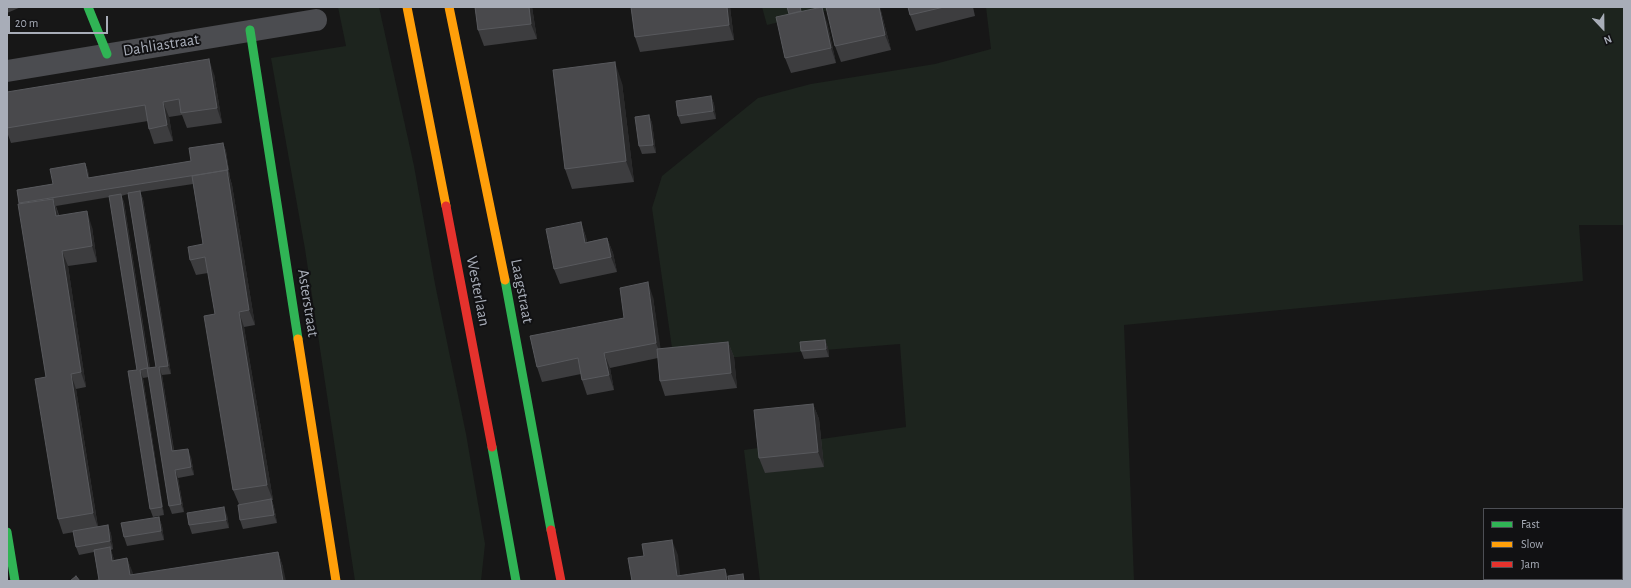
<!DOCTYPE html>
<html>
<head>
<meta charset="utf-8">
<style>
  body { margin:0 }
  #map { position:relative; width:1631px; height:588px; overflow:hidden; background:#171717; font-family:"Alegreya Sans",sans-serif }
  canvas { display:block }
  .frame { position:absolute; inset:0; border:8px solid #a8adb8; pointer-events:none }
  .legend { position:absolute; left:1483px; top:508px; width:140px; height:72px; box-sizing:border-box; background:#111113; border:1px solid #4d4f55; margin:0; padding:5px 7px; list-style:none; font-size:12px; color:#a8adb8 }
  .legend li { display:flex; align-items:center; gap:8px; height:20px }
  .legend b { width:20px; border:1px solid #4d4f55 }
  .north { position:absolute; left:1583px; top:8px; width:40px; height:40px; -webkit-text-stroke:3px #111113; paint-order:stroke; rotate:158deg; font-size:11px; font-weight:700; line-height:16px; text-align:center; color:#a8adb8 }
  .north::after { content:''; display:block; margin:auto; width:14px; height:18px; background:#a8adb8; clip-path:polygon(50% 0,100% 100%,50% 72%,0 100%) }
  .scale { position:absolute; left:8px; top:16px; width:100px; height:18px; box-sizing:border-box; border:2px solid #a8adb8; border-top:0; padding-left:5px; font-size:12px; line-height:14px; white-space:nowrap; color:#a8adb8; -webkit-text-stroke:3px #111113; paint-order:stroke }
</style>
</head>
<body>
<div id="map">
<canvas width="1631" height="588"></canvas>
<div class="frame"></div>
<ul class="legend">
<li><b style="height:5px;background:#30b455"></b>Fast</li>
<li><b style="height:5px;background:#ff9f0a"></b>Slow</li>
<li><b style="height:5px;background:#e5322d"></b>Jam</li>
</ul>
<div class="north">N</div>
<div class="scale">20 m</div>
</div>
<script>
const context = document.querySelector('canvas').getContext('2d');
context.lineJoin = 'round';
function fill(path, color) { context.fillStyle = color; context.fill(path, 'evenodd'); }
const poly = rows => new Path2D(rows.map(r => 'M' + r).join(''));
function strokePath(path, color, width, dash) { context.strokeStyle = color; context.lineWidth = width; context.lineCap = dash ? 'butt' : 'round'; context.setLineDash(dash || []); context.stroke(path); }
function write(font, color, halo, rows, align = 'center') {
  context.font = font + ' "Alegreya Sans",sans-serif'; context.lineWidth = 4; context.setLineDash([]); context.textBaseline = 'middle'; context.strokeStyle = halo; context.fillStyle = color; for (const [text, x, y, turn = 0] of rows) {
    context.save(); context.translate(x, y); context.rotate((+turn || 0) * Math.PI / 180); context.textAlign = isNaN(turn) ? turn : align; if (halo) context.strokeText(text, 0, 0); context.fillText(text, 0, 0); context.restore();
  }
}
const green = poly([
  [338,7,379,7,414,166,435,284,466,434,485,544,481,581,355,581,305,249,271,58,346,46],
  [762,7,841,7,767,25],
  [986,7,1624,7,1624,225,1579,225,1583,281,1124,325,1134,581,760,581,744,450,906,427,900,344,674,362,652,208,662,176,758,98,811,84,935,64,991,49]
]);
const street = poly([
  [7,71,316,20]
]);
const fast = poly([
  [88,7,107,54],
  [250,30,298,339],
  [505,280,551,530],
  [492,447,516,581],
  [7,532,15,581]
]);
const slow = poly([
  [407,7,446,206],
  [449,7,505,280],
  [298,339,336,581]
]);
const jam = poly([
  [446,206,492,447],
  [551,530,561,581]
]);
const wall = poly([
  [7,7,21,7,7,13],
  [475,7,532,7,537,39,484,46,478,30],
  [631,7,730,7,734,40,640,52,635,37],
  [908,7,973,7,975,16,916,31,910,15],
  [802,11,827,22,836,63,791,73,785,58],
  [881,11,891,50,841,62,835,46],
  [214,74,222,123,187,128,182,115,169,117,173,141,154,144,149,129,148,121,11,143,7,132,7,92],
  [622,83,634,182,572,189,565,169],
  [711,96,714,104,716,119,681,124,678,116],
  [649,115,652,123,656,153,642,154,639,146],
  [223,143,226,151,230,178,232,185,255,325,244,327,273,500,272,500,274,507,277,523,243,529,240,520,239,504,233,490,215,314,208,273,196,275,190,260,203,244,193,184,140,192,143,199,171,374,162,375,174,450,191,457,194,475,178,478,184,512,172,514,169,506,149,377,143,378,164,515,153,517,150,509,137,370,110,197,56,206,59,215,92,227,97,262,68,266,86,387,76,389,98,527,108,525,111,534,113,549,111,550,114,560,127,558,133,575,278,552,283,567,99,580,94,552,79,555,76,547,74,532,63,534,58,519,46,377,17,190,53,184,85,163,88,171,89,178,191,161],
  [128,194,156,367,150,368,124,202,121,196],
  [581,222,586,237,587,242,607,238,613,253,617,272,560,284,554,269],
  [653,297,660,349,728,342,734,357,737,388,665,396,660,381,658,358,610,368,614,390,587,395,582,380,581,374,542,382,537,367,624,318],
  [825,340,828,348,829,357,804,359,801,351],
  [813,404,819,419,824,467,765,473,759,458],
  [227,515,229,528,192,534,189,525],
  [159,517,162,526,164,540,127,546,124,537]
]);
const shadedWall = poly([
  [529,7,532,7,537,39,531,24],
  [727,7,730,7,734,40,729,25],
  [822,7,827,22,836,63,831,48],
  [879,7,880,7,881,11,891,50,885,35],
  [209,59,214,74,222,123,217,108],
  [615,62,622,83,634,182,626,161],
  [711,96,714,104,716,119,713,111],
  [163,102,169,117,173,141,167,125],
  [649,115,652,123,656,153,653,145],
  [223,143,226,151,230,178,228,170],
  [85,163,88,171,91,186,88,178],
  [227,170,232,185,255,325,249,310],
  [140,191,143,199,171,374,168,366],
  [121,194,124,202,151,376,148,368],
  [53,199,58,214,61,231,56,216],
  [87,211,92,227,97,262,92,246],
  [581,222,586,237,590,258,585,243],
  [607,238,613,253,617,272,611,257],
  [62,251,68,266,86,387,81,372],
  [648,282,653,297,662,358,656,343],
  [239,312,244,327,273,500,267,485],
  [825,340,828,348,829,357,826,349],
  [728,342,734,357,737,388,731,373],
  [604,353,610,368,614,390,609,375],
  [159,367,162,375,175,459,172,451],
  [140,370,143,378,164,515,162,507],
  [71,374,76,389,98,528,93,513],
  [813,404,819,419,824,467,818,452],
  [188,449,191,457,194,475,191,467],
  [175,470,178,478,184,512,181,504],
  [271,499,274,507,277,523,274,515],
  [224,507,227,515,229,528,226,520],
  [159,517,162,526,164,540,161,531],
  [108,525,111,534,113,549,110,541],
  [672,540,678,555,681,581,677,576],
  [110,547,115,562,112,561],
  [278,552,283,567,286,581,283,581],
  [127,558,133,573,134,581,130,575],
  [725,569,730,581,727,581]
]);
const building = poly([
  [475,7,529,7,531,24,478,30,475,7],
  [631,7,727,7,729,25,635,37,631,7],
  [787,7,800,7,801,11,789,14,787,7],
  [822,7,831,48,785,58,776,17,822,7],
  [826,7,879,7,885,35,835,46,826,7],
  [908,7,944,7,910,15,908,7],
  [209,59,217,108,181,113,179,99,163,102,167,125,149,129,145,105,7,128,7,92,209,59],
  [615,62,626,161,565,169,553,70,615,62],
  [711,96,713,111,678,116,676,101,711,96],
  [649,115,653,145,639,146,635,117,649,115],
  [223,143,228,170,19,203,17,190,53,184,50,169,85,163,88,178,191,161,189,148,223,143],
  [227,170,249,310,239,312,267,485,233,490,204,316,215,314,205,257,190,260,188,247,203,244,192,176,227,170],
  [140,191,168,366,159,367,172,451,188,449,191,467,175,470,181,504,169,506,147,368,140,370,162,507,150,509,128,371,137,370,109,196,121,194,148,368,156,367,128,193,140,191],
  [53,199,56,216,87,211,92,246,62,251,81,372,71,374,93,513,58,519,35,379,46,377,18,204,53,199],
  [581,222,585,243,607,238,611,257,554,269,546,229,581,222],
  [648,282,656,343,604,353,609,375,582,380,578,358,537,367,530,336,624,318,620,288,648,282],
  [825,340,826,349,801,351,800,342,825,340],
  [728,342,731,373,660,381,657,349,728,342],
  [813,404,818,452,759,458,754,410,813,404],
  [271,499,274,515,240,520,238,505,271,499],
  [224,507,226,520,189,525,187,513,224,507],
  [159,517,161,531,124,537,121,523,159,517],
  [108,525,110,541,76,547,73,531,108,525],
  [672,540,677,576,725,569,727,581,632,581,628,558,644,556,642,544,672,540],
  [110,547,112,561,127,558,130,575,278,552,283,581,91,581,99,580,94,550,110,547],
  [743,574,744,581,729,581,728,576,743,574],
  [76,576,80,581,70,581,76,576]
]);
const streetNames = [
  ["Dahliastraat",161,45,-9],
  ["Westerlaan",478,291,79],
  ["Laagstraat",522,291,79],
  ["Asterstraat",308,303,81]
];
fill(green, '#1d241e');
strokePath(street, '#4b4c50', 22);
strokePath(fast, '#30b455', 9);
strokePath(slow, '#ff9f0a', 9);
strokePath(jam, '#e5322d', 9);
fill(wall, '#3d3d3f');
fill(shadedWall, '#29292a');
fill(building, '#49494c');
strokePath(building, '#58595d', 1);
write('16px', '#a8adb8', '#111113', streetNames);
</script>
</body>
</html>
